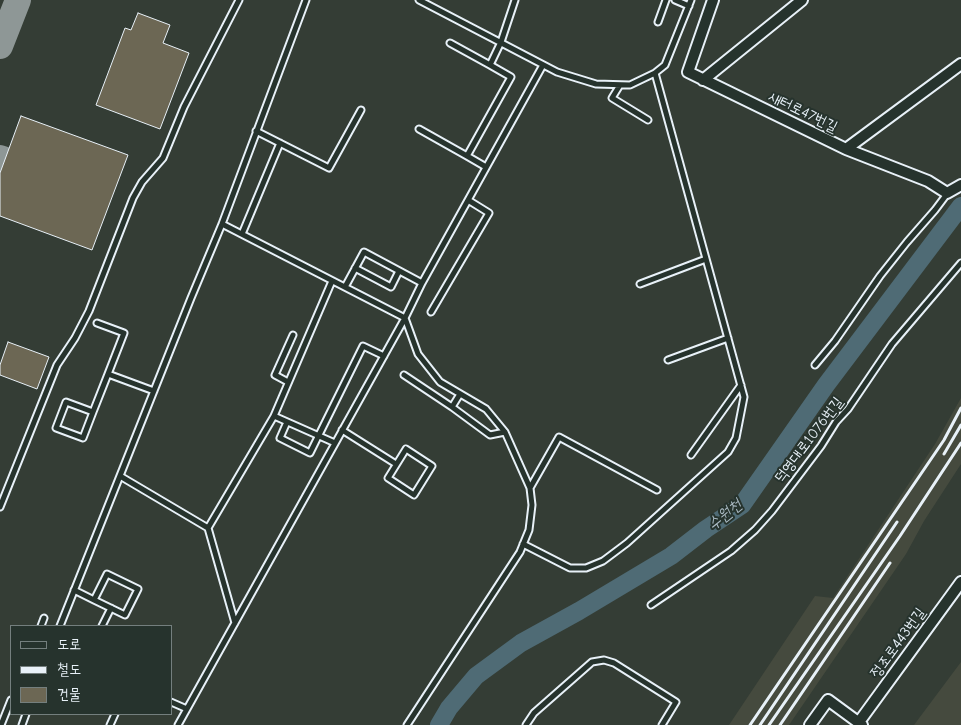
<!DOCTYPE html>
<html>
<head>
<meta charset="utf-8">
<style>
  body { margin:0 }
  #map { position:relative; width:961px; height:725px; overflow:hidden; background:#343d35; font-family:"Comic Neue","Poor Story",sans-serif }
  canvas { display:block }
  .legend { position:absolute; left:10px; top:625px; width:162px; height:90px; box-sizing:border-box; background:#26332d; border:1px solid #747f7e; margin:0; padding:6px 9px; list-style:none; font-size:15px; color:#e8f1f8 }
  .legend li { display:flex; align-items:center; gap:10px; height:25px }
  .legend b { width:25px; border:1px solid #747f7e }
</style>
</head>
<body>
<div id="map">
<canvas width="961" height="725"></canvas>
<ul class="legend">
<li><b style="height:6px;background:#26332d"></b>도로</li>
<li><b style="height:6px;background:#e8f1f8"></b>철도</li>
<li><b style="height:14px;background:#6c6754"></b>건물</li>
</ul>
</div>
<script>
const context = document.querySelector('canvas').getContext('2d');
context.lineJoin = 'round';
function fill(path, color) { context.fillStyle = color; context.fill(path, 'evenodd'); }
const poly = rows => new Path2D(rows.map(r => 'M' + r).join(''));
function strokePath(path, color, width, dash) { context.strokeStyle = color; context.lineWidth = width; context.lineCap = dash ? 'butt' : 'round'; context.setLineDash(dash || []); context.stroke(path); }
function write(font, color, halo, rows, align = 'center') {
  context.font = font + ' "Comic Neue","Poor Story",sans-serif'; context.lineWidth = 4; context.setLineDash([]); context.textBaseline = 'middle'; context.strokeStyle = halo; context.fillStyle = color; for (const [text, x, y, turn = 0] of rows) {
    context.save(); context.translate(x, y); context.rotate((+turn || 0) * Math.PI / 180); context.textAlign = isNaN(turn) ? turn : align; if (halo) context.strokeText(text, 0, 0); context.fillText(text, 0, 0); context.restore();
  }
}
const built = poly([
  [961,398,961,464,924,521,906,554,789,725,729,725,815,596,833,598,935,444],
  [961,662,961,725,914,725]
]);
const river = poly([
  [439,725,449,708,476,676,521,643,579,611,671,556,706,529,742,505,826,385,961,206]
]);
const taxiway = poly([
  [0,46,18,0],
  [0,158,3,159]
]);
const building = poly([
  [138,13,170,25,163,43,189,53,160,129,96,105,125,28,131,30,138,13],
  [21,116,128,155,92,250,0,216,0,173,21,116],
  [8,342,49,357,37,389,0,375,0,365,8,342]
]);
const service = poly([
  [419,0,557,72,596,84,630,85,655,73,665,65,691,0],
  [675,0,689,6],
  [658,22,666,0],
  [450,43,490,65,501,42,515,0],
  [620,85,612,98,648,120],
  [419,129,467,156,511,77,490,65],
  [256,131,329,168,361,110],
  [467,156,486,167],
  [242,234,280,143],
  [355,268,391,287,399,271],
  [332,281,274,416,335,443],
  [640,284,706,259],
  [345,287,364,252,422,283],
  [431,312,489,213,468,200],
  [97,323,124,333,108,374,154,391],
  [668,360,728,338],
  [815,365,835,341,880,276,907,242,935,210,947,194],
  [404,375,452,407,460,394],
  [288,382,275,375,293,335],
  [452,407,490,435,505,432],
  [93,412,66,402,56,428,83,438,93,412,108,374],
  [287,422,280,438,310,453,363,346,384,356],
  [342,430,396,464],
  [406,449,432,466,414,495,388,478,406,449],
  [691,455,741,385],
  [120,476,208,528,235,623],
  [530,488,559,437,657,490],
  [0,507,57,365,75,338,89,311,133,198,142,182,163,158,184,107,239,0],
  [208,528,274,416],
  [523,544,570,568,586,568,603,561,627,543,728,452,736,438,744,397,655,73],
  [74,590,94,600,125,615,138,589,107,574,94,600],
  [651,605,731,551,755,530,772,511,821,446,836,422,848,409,892,344,961,263],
  [41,626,44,618],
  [60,626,191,298,222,224,306,0],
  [102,626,111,608],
  [171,702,187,709],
  [1,725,11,700],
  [22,725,26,714],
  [110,725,115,714],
  [178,725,405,318,222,224],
  [407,725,520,552,529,530,532,505,530,488,505,432,486,409,440,382,418,354,405,318,422,283,543,65],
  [526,725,534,713,592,662,604,660,614,663,676,702,662,725]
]);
const minor = poly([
  [713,0,688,72,846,149,961,64],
  [703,80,802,0],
  [846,149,928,181,947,193,961,185],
  [859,722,961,582],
  [810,725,828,700,862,725]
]);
const rail = poly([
  [944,454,961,425],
  [750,725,944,440,961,408],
  [760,725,897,522],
  [769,725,900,536,961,443],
  [780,725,890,563]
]);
const streetNames = [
  ["새터로47번길",803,112,26],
  ["덕영대로1076번길",809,440,-53],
  ["정조로443번길",898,643,-54]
];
const waterNames = [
  ["수원천",725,515,-39]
];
fill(built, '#454a3e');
strokePath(river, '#4f6b75', 18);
strokePath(taxiway, '#8e9796', 26);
fill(building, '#6c6754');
strokePath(building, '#e8f1f8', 1);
strokePath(service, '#e8f1f8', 9);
strokePath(minor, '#e8f1f8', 14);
strokePath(service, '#26332d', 5);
strokePath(minor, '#26332d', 10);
strokePath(rail, '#e8f1f8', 3);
write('15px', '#e8f1f8', '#26332d', streetNames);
write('italic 16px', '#abbbc4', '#26332d', waterNames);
</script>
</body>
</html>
